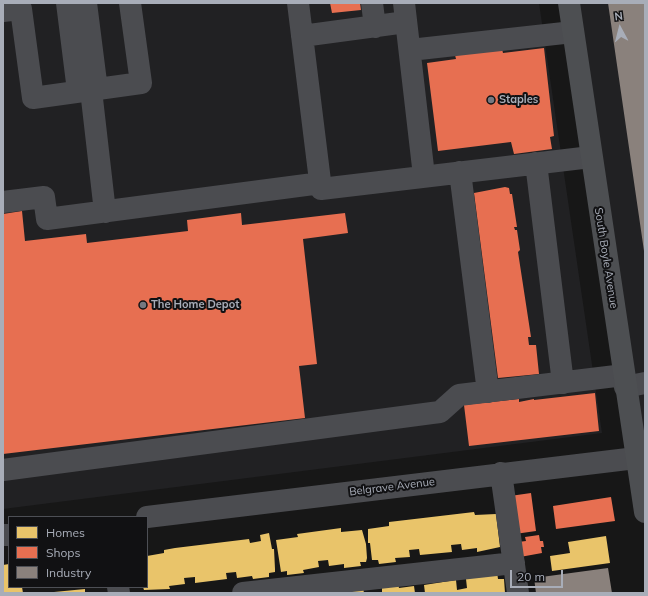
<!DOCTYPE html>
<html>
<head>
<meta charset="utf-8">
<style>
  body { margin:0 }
  #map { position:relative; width:648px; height:596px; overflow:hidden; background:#171717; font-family:Mulish,sans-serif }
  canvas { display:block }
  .frame { position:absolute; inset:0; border:4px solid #a8adb8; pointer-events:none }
  .legend { position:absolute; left:8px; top:516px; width:140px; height:72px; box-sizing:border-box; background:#111113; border:1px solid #4d4f55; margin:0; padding:5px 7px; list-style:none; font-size:12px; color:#a8adb8 }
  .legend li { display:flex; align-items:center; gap:8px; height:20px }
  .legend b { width:20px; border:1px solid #4d4f55 }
  .north { position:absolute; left:600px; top:8px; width:40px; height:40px; -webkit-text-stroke:3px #111113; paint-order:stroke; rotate:353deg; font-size:11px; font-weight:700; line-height:16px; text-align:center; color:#a8adb8 }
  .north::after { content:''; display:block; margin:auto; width:14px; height:18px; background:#a8adb8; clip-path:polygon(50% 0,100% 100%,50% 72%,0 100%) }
  .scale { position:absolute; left:510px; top:570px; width:53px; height:18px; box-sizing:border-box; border:2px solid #a8adb8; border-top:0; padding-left:5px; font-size:12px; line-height:14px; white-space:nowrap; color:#a8adb8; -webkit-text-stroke:3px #111113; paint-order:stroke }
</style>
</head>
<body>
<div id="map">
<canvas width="648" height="596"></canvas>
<div class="frame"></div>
<ul class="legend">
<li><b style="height:11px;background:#e9c46a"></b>Homes</li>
<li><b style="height:11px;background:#e76f51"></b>Shops</li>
<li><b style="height:11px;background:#8a817c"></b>Industry</li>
</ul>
<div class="north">N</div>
<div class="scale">20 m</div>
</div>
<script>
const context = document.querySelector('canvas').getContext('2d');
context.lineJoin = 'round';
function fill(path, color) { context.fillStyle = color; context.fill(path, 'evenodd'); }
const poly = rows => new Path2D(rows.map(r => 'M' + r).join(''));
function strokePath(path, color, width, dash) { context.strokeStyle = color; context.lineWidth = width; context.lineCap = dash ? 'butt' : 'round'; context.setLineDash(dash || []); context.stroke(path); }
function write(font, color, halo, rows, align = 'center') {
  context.font = font + ' Mulish,sans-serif'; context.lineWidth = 4; context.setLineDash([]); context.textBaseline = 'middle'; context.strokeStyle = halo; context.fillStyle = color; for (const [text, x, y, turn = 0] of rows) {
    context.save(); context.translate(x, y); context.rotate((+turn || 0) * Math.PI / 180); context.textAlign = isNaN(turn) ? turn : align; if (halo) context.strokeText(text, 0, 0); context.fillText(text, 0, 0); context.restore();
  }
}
const built = poly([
  [3,3,539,3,602,433,3,509],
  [573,3,645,3,645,506]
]);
const homes = poly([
  [474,512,475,515,496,514,500,547,477,552,477,548,462,550,461,544,451,545,452,552,420,555,419,549,409,550,410,557,395,558,396,562,379,564,378,560,372,560,370,543,368,543,368,529,389,526,389,522],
  [341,528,341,532,362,530,366,544,367,558,366,562,360,562,361,566,344,568,344,564,329,566,328,560,318,561,319,567,303,570,304,573,287,575,287,571,281,572,276,540,298,537,297,534],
  [269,533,272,549,274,549,275,569,275,572,269,573,269,577,253,579,252,576,237,578,236,572,226,573,227,579,195,583,195,577,184,578,185,584,169,586,170,589,144,590,143,587,147,587,147,556,164,553,164,550,175,548,249,539,250,543,261,541,260,535],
  [606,536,610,563,552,571,550,556,570,553,568,542],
  [9,564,9,587,22,587,23,593,3,593,3,565],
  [497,572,498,579,504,579,505,593,425,593,424,585,456,580,457,590,467,588,466,579],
  [398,584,399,588,414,586,415,593,382,593,382,587],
  [363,588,364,593,347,593,347,591],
  [85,589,85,593,54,593,54,592]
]);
const shops = poly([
  [330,3,360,3,361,10,332,13],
  [544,48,554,136,550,137,552,149,514,154,511,142,438,151,427,63,456,59,455,55,502,49,503,53],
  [505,187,509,188,510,194,512,194,517,227,514,227,515,230,517,230,520,250,518,252,531,337,528,337,529,345,536,345,539,374,498,378,474,193],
  [22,211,25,241,86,234,87,243,188,231,187,220,241,213,242,225,345,213,348,233,303,239,317,364,299,366,305,418,3,454,3,214],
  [595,393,599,431,469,446,464,405,519,399,519,402,534,399,534,400],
  [531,493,536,531,515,534,510,496],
  [611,497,615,521,556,529,553,506],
  [539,535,540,541,543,541,544,547,541,547,542,553,520,557,518,542,526,541,525,537]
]);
const industry = poly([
  [608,3,645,3,645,251,644,251],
  [608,568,612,593,536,593,534,578]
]);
const minor = poly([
  [67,3,78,91],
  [86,3,97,90],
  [298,3,321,189,591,157],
  [372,3,375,27],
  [404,3,424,176],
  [3,11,21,9,33,98,141,83,130,3],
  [302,36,406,22],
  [410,50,573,32],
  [91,90,105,212],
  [536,163,563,383],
  [460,172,488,392],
  [3,202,44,197,47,219,321,183],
  [625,387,645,383],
  [3,470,432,413,440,412,459,395,624,375],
  [501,473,518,593],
  [147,517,636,458],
  [3,535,9,535],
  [118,587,119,593],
  [243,593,514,563]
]);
const major = poly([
  [569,3,645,512]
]);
const markers = [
  [491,100,4,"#757880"],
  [143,305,4,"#757880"]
];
const poiNames = [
  ["Staples",499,100],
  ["The Home Depot",151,305]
];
const streetNames = [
  ["South Boyle Avenue",606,258,81],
  ["Belgrave Avenue",392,487,-7]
];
fill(built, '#212123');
fill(homes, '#e9c46a');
fill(shops, '#e76f51');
fill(industry, '#8a817c');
strokePath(minor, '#4b4c50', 22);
strokePath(major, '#4d4f52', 22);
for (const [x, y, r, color] of markers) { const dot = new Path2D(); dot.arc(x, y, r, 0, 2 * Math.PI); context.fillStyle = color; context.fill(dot); strokePath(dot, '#111113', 1.5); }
write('bold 11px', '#a8adb8', '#111113', poiNames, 'left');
write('11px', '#a8adb8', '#111113', streetNames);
</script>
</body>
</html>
